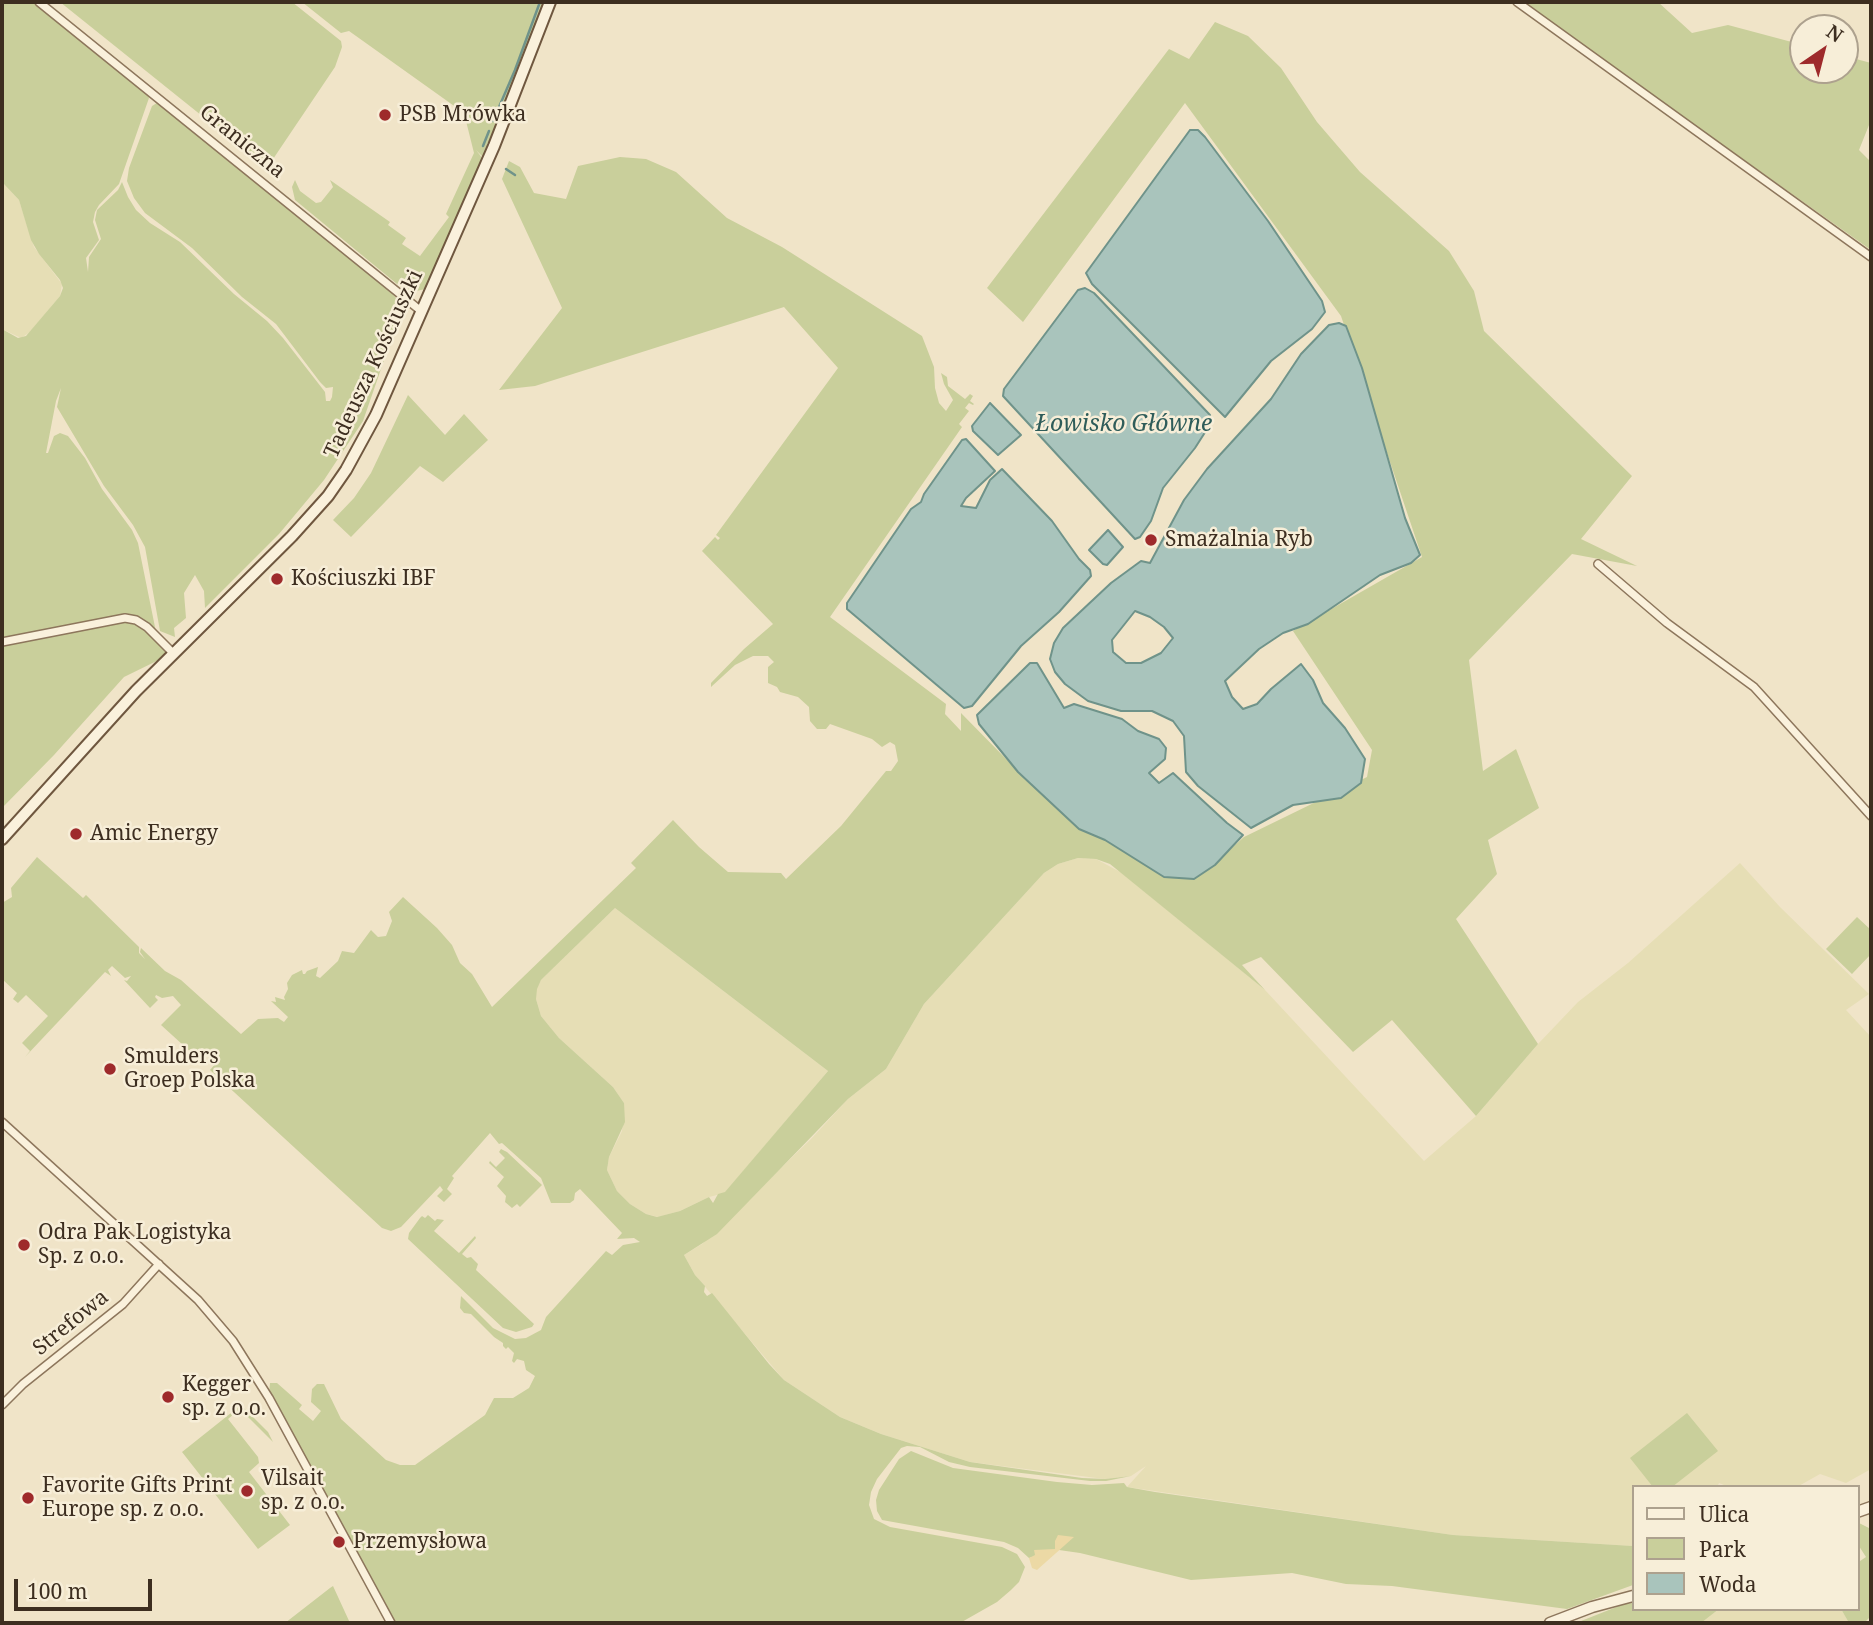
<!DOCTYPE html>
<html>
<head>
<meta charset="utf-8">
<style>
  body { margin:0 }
  #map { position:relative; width:1873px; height:1625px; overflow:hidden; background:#f0e4c8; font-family:"Noto Serif",serif }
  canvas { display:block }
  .frame { position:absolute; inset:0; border:4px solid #3d2e20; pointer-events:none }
  .legend { position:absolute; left:1632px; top:1485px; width:228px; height:126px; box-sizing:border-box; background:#f7eed8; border:2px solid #ada18e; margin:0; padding:9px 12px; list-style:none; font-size:21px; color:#3d2e20 }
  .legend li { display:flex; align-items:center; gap:14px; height:35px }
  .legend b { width:35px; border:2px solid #ada18e }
  .north { position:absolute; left:1789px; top:14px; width:70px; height:70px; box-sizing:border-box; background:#f7eed8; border:2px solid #ada18e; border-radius:50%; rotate:35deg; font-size:19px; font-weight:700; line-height:28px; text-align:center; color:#3d2e20 }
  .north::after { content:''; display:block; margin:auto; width:24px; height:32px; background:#9e2a2b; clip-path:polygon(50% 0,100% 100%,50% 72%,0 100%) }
  .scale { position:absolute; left:14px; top:1579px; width:138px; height:32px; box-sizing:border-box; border:4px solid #3d2e20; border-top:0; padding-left:9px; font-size:21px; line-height:24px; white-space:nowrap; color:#3d2e20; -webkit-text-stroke:5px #f7eed8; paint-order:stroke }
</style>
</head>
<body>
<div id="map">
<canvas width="1873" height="1625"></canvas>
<div class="frame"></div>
<ul class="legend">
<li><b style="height:9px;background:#faf1dc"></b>Ulica</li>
<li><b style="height:19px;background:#c9cf9b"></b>Park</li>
<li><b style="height:19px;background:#a9c4bc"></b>Woda</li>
</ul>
<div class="north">N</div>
<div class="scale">100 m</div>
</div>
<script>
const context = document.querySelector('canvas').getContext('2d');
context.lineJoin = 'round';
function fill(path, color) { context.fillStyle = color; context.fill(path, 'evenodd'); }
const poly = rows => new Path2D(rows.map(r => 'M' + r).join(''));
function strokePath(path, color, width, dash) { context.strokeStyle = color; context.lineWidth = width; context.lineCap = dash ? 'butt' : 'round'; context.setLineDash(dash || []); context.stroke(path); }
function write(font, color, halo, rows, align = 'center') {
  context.font = font + ' "Noto Serif",serif'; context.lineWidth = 5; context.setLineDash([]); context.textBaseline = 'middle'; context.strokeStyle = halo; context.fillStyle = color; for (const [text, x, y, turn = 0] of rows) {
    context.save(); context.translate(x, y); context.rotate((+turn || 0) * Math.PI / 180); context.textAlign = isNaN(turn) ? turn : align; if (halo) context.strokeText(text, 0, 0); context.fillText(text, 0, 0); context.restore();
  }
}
const farmland = poly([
  [2,182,19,200,34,247,62,284,60,296,30,332,21,338,2,329],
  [1078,858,1096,859,1122,873,1265,990,1424,1161,1476,1116,1538,1044,1578,1002,1628,963,1740,863,1780,907,1869,994,1846,1010,1871,1037,1871,1469,1846,1483,1820,1474,1797,1487,1729,1487,1719,1483,1717,1487,1633,1487,1633,1546,1453,1535,1127,1487,1146,1466,1131,1476,1105,1479,970,1462,881,1434,840,1417,784,1380,695,1275,684,1255,702,1244,811,1139,848,1099,886,1069,924,1004,1044,873,1058,864],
  [615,908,828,1071,725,1193,709,1197,680,1211,658,1217,646,1214,630,1204,617,1191,607,1170,609,1157,622,1131,624,1103,613,1087,559,1038,541,1016,536,999,536,989,541,980],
  [1719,1609,1841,1609,1849,1623,1701,1623]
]);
const green = poly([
  [2,2,36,2,148,95,149,98,119,184,99,205,95,212,93,222,99,240,86,258,88,272,89,257,101,239,95,220,97,210,118,190,122,182,128,197,136,210,150,223,180,242,234,294,267,321,283,338,325,392,326,401,330,401,332,397,333,387,326,388,320,382,276,324,242,297,192,248,145,213,134,198,127,181,129,168,152,106,160,101,392,293,405,309,389,346,363,421,324,480,279,534,205,608,204,591,195,575,184,593,186,618,174,628,175,637,160,631,145,547,133,525,104,486,57,407,61,388,56,401,46,453,48,453,54,436,60,433,68,436,85,458,102,489,132,530,138,543,156,632,137,617,125,615,2,640,2,329,18,338,26,336,60,296,63,288,60,280,39,254,31,240,19,200,2,182],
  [60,2,292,2,341,41,342,47,335,67,267,168],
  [302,2,544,2,522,63,483,157,476,150,483,159,425,289,408,293,295,200,292,187,295,180,300,191,316,203,321,202,333,187,330,180,390,222,388,225,406,238,402,244,420,256,449,217,446,214,474,153,464,113,349,31,341,33],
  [1521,2,1658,2,1692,33,1728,25,1803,45,1803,70,1845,70,1845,56,1871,63,1871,120,1859,150,1871,162,1871,250],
  [1215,22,1248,36,1281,68,1317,122,1360,172,1449,251,1474,291,1484,331,1632,476,1581,539,1637,566,1572,554,1469,660,1483,771,1516,749,1539,808,1488,840,1497,874,1456,919,1538,1044,1476,1116,1392,1020,1353,1052,1261,957,1242,965,1265,990,1110,864,1096,859,1078,858,1058,864,1044,873,924,1004,886,1069,848,1099,717,1234,684,1255,695,1275,705,1286,704,1292,707,1296,712,1293,769,1364,784,1380,840,1417,881,1434,970,1462,1082,1478,1105,1479,1131,1476,1106,1481,1090,1481,970,1467,949,1462,920,1447,907,1446,901,1448,877,1479,871,1492,869,1505,874,1519,890,1527,1002,1547,1017,1554,1025,1567,1019,1582,1011,1590,997,1602,960,1623,396,1623,269,1393,270,1383,277,1383,302,1405,299,1409,313,1421,321,1411,311,1402,312,1389,317,1384,324,1384,341,1419,386,1460,400,1465,415,1465,485,1415,494,1398,513,1398,529,1388,535,1376,526,1370,524,1361,517,1359,514,1363,512,1361,514,1353,508,1347,506,1349,503,1346,503,1343,494,1337,471,1314,464,1313,460,1308,461,1296,493,1328,515,1339,526,1338,541,1330,546,1317,606,1251,612,1255,623,1245,640,1242,634,1238,617,1239,622,1233,580,1189,575,1193,574,1200,570,1203,551,1203,541,1178,502,1143,499,1144,490,1133,452,1176,454,1178,447,1189,452,1194,444,1202,437,1196,443,1190,440,1186,401,1227,391,1231,382,1228,210,1070,217,1062,202,1048,194,1055,161,1025,181,1005,173,996,162,998,156,995,155,997,158,1000,150,1008,124,980,127,981,131,976,125,978,112,966,108,970,111,976,105,972,25,1057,30,1051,22,1043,48,1016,26,995,18,1003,13,999,17,993,2,979,2,903,12,897,11,888,37,857,83,898,86,895,139,947,139,953,145,959,140,952,141,948,165,971,181,980,241,1034,258,1019,278,1018,284,1022,288,1017,271,1001,276,1002,275,997,285,1000,284,997,288,989,287,983,292,975,302,970,303,974,305,974,307,971,318,967,316,976,320,978,338,961,342,951,354,953,371,930,378,937,386,936,392,921,389,912,403,897,437,928,452,945,460,963,472,974,492,1007,636,868,631,863,673,820,699,847,728,872,781,873,786,879,841,826,886,771,891,771,898,761,895,745,890,742,882,747,872,739,830,724,826,729,817,729,810,721,809,707,798,697,780,692,777,687,768,683,768,667,774,662,768,656,753,656,735,665,711,687,711,683,744,649,773,624,702,551,715,537,718,540,720,538,716,535,838,368,784,307,535,386,499,390,562,308,502,179,509,161,520,167,534,193,566,199,578,166,620,157,646,159,676,172,727,218,782,247,922,336,934,367,935,388,939,403,946,411,953,400,944,384,941,373,947,377,948,386,965,399,970,394,973,396,970,401,974,404,973,405,969,403,965,408,969,411,959,424,962,427,830,617,946,704,945,714,961,731,961,713,1013,766,1214,864,1244,837,1367,777,1372,750,1293,631,1422,557,1341,316,1185,103,1023,322,987,288,1169,49,1189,59],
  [615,908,828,1071,725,1192,718,1194,713,1203,709,1197,680,1211,657,1217,646,1214,630,1204,617,1191,607,1170,609,1157,625,1122,624,1103,613,1087,559,1038,541,1016,536,999,537,989,541,980],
  [408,395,445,435,464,414,488,440,443,482,420,466,351,537,333,520,354,498,371,473],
  [124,621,131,621,156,637,163,648,173,653,124,677,54,755,2,808,2,642],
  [1857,917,1871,930,1871,954,1852,974,1826,949],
  [501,1149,507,1152,542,1185,520,1207,517,1204,512,1208,505,1202,506,1196,497,1186,504,1177,489,1163,490,1161,496,1167,505,1158,499,1152],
  [428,1215,435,1221,437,1219,444,1220,434,1231,459,1253,475,1236,476,1238,462,1254,467,1258,471,1257,478,1264,476,1270,534,1324,532,1327,516,1332,503,1328,408,1239,409,1233,420,1218,422,1216,425,1218],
  [241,1405,268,1432,273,1442,240,1409,228,1419,258,1457,259,1463,249,1472,290,1525,258,1549,182,1452],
  [1687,1413,1718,1451,1672,1487,1653,1487,1630,1458],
  [911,1451,953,1468,1057,1482,1092,1485,1124,1483,1127,1487,1155,1492,1453,1535,1633,1546,1633,1585,1567,1609,1392,1586,1346,1584,1292,1573,1191,1580,1080,1553,1059,1550,1029,1558,1018,1548,1004,1542,882,1520,877,1511,876,1500,879,1490,899,1459],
  [1857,1522,1871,1529,1871,1616,1864,1623,1849,1623,1841,1609,1857,1609,1857,1563,1866,1557,1857,1543],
  [333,1586,350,1623,285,1623,330,1588],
  [1633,1603,1633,1609,1719,1609,1701,1623,1576,1623,1624,1604]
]);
const sand = poly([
  [1058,1535,1074,1537,1037,1570,1032,1568,1029,1558,1035,1555,1034,1550,1055,1549,1055,1541]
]);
const water = poly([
  [1190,130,1198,130,1205,137,1268,221,1322,301,1325,312,1312,329,1271,361,1225,417,1092,284,1086,273,1190,130],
  [1085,288,1094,293,1210,415,1211,423,1195,448,1163,488,1151,521,1140,537,1135,539,1003,396,1004,389,1078,290,1085,288],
  [1339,323,1346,326,1362,368,1405,518,1420,555,1411,563,1380,575,1308,624,1283,633,1259,649,1225,681,1232,697,1243,709,1257,704,1271,689,1301,664,1313,680,1323,703,1345,728,1365,759,1361,783,1341,798,1293,805,1251,828,1198,786,1186,772,1184,736,1173,721,1152,711,1121,711,1088,701,1065,684,1055,672,1050,659,1054,643,1063,628,1111,583,1141,561,1150,563,1184,500,1207,469,1271,399,1301,354,1329,325,1339,323],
  [1135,611,1150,617,1164,627,1173,638,1161,653,1141,663,1126,663,1113,652,1112,640,1135,611],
  [990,403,1021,435,998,455,973,431,972,426,990,403],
  [966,439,995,471,966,498,961,506,976,508,990,480,1002,469,1052,521,1079,559,1090,570,1091,576,1059,612,1021,646,972,706,964,708,847,609,847,603,911,509,921,502,924,494,962,440,966,439],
  [1108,530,1123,547,1107,565,1103,564,1089,550,1108,530],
  [1030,663,1037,663,1064,708,1074,704,1122,719,1138,731,1159,739,1166,748,1165,759,1149,773,1159,783,1173,773,1227,823,1243,835,1215,865,1194,879,1164,877,1105,840,1079,829,1018,772,979,724,977,715,1030,663]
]);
const stream = poly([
  [493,121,515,70,540,2],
  [483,146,489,131],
  [506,169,515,175]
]);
const minor = poly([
  [39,2,421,311],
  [1517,2,1871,257],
  [1598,564,1667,623,1754,687,1871,816],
  [2,642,125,618,136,620,147,627,173,653],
  [2,1122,198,1300,233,1341,269,1398,391,1623],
  [2,1405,23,1384,123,1304,159,1264]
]);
const tertiary = poly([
  [1857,1512,1871,1507],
  [1550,1623,1592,1607,1633,1596]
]);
const secondary = poly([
  [2,839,136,691,292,536,328,496,346,470,376,415,494,146,550,2]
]);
const markers = [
  [385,115,7,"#9e2a2b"],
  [1151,540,7,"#9e2a2b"],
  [277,579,7,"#9e2a2b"],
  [76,834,7,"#9e2a2b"],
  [110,1069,7,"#9e2a2b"],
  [24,1245,7,"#9e2a2b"],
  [168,1397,7,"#9e2a2b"],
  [247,1491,7,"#9e2a2b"],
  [28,1498,7,"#9e2a2b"],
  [339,1542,7,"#9e2a2b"]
];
const poiNames = [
  ["PSB Mrówka",399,115],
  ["Smażalnia Ryb",1165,540],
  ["Kościuszki IBF",291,579],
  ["Amic Energy",90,834],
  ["Smulders",124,1057],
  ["Groep Polska",124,1081],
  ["Odra Pak Logistyka",38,1233],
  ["Sp. z o.o.",38,1257],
  ["Kegger",182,1385],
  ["sp. z o.o.",182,1409],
  ["Vilsait",261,1479],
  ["sp. z o.o.",261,1503],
  ["Favorite Gifts Print",42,1486],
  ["Europe sp. z o.o.",42,1510],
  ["Przemysłowa",353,1542]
];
const streetNames = [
  ["Graniczna",242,142,39],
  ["Tadeusza Kościuszki",374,364,-65],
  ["Strefowa",71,1323,-39]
];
const waterNames = [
  ["Łowisko Główne",1124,424]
];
fill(farmland, '#e6deb5');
fill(green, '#c9cf9b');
fill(sand, '#ecd9a5');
fill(water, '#a9c4bc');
strokePath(water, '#6f938a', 2);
strokePath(stream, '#6f938a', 2.5);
strokePath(minor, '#8d765c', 10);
strokePath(tertiary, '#8d765c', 13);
strokePath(secondary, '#6f573f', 14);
strokePath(minor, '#faf1dc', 7);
strokePath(tertiary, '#faf1dc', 10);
strokePath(secondary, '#faf1dc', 10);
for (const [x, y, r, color] of markers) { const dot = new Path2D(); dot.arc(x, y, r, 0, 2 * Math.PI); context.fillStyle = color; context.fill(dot); strokePath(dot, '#f7eed8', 2.5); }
write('21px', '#3d2e20', '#f7eed8', poiNames, 'left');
write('21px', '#3d2e20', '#f7eed8', streetNames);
write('italic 23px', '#2f5d5a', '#f7eed8', waterNames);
</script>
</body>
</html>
